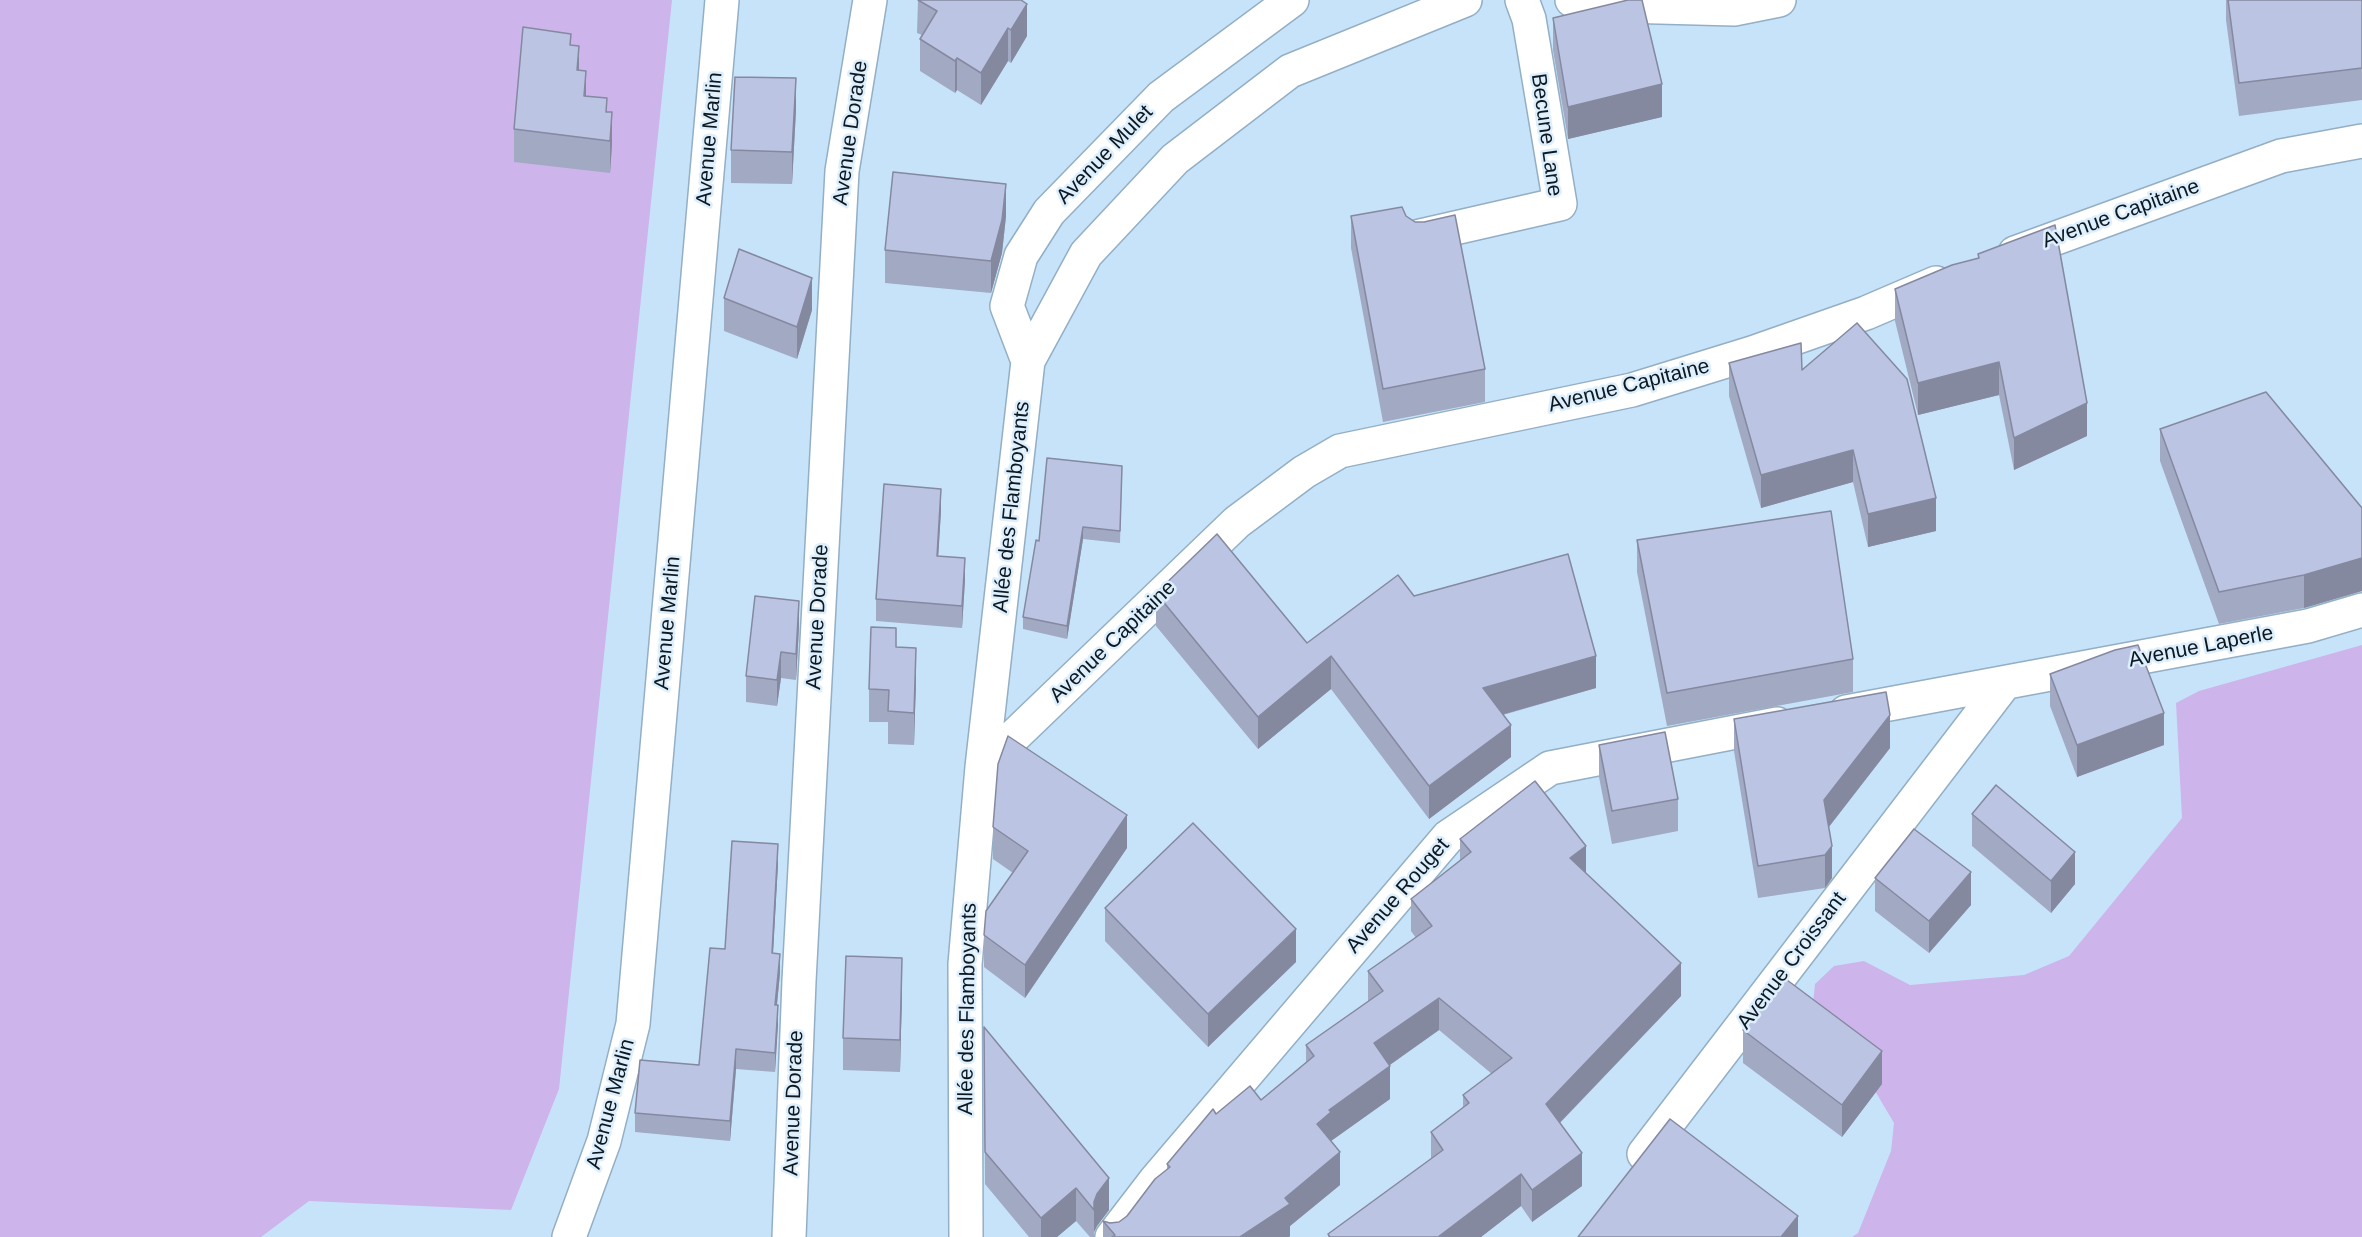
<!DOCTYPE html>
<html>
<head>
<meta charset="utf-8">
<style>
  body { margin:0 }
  canvas { display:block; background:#c6e3fa }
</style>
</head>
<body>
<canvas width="2362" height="1237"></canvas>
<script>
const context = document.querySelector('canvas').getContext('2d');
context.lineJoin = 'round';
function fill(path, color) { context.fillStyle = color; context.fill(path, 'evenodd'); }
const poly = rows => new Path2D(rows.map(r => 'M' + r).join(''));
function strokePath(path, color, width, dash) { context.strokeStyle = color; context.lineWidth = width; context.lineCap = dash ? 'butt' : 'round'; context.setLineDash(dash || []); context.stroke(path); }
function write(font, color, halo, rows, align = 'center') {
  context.font = font + ' Arial,sans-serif'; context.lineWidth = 5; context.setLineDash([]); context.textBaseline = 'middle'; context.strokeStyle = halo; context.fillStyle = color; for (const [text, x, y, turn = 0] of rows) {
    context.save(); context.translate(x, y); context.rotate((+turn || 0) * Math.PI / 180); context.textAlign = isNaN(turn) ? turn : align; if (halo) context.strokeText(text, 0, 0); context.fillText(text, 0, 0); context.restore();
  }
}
const green = poly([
  [0,0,672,0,559,1089,511,1210,309,1201,261,1237,0,1237],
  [2362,645,2362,1237,1852,1237,1858,1233,1891,1151,1894,1123,1852,1052,1812,1013,1815,984,1834,966,1864,961,1910,985,2024,975,2069,956,2182,818,2176,703,2199,691]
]);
const street = poly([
  [1572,0,1585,5,1734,9,1779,0],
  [1420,236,1560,204,1529,19,1522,0],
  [2015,253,2281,156,2362,141],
  [1028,361,1007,306,1021,256,1049,212,1161,97,1292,0],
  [1846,712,2308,626,2362,610],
  [982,767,1237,522,1304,472,1340,451,1632,390,1752,353,1866,313,1936,283],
  [1644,1154,2004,684],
  [569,1237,604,1141,633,1024,722,0],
  [789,1237,799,981,842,171,870,0],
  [966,1237,965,964,982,767,1028,361,1086,254,1175,159,1290,71,1465,0],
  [1112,1237,1155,1181,1448,837,1550,768,1777,724]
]);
const wall = poly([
  [918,0,1021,0,1027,36,1011,63,1008,61,981,105,957,90,955,93,920,71,920,39,922,35,917,33],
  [2226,0,2362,0,2362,100,2239,116,2226,20],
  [1553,18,1662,117,1568,139,1553,50],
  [571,45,586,96,607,112,612,145,610,173,514,162,514,129],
  [796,110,792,184,731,183,731,150],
  [1006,216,1002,253,991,293,885,283,885,250],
  [1351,216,1485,369,1485,402,1383,422,1351,248],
  [1978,254,2087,436,2014,470,1999,395,1918,415,1895,321,1895,289,1978,258],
  [724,298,812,310,797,359,724,331],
  [1729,363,1802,370,1936,531,1868,547,1853,482,1761,508,1729,396],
  [2160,429,2362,508,2362,591,2304,608,2219,624,2160,461],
  [1122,466,1120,543,1083,539,1067,639,1023,629,1023,617,1039,541],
  [941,511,938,556,965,580,962,628,876,621,876,599],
  [1637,540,1853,659,1853,692,1667,726,1637,572],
  [1156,593,1307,643,1414,596,1596,688,1503,715,1511,757,1429,819,1331,689,1258,749,1156,626],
  [799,627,796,680,781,678,777,706,746,702,746,676],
  [896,647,916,680,914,745,888,744,888,722,869,722,869,689],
  [2050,674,2164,745,2077,777,2050,706],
  [1734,719,1890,748,1829,827,1832,878,1825,888,1758,898,1734,751],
  [1599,745,1678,799,1678,831,1612,844,1599,777],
  [1972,814,2075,884,2051,913,1972,846],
  [993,827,1127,848,1025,998,984,967,984,935,1013,873,993,859],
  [1460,839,1586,873,1681,996,1560,1123,1582,1186,1532,1222,1521,1206,1481,1237,1328,1237,1328,1234,1431,1159,1431,1132,1463,1108,1463,1095,1492,1074,1439,1030,1390,1065,1390,1099,1331,1141,1340,1185,1290,1226,1290,1236,1289,1237,1103,1237,1103,1221,1110,1223,1119,1222,1127,1216,1167,1169,1167,1164,1216,1114,1261,1100,1306,1062,1306,1045,1368,1001,1368,971,1416,938,1411,931,1411,899,1460,860],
  [778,864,773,953,780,973,777,1005,778,1024,775,1072,736,1069,730,1141,635,1132,635,1113,699,1065,725,949],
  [1875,878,1971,905,1929,953,1875,911],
  [1105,908,1296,962,1208,1047,1105,941],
  [902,991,900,1072,843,1070,843,1038],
  [984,1027,1109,1210,1097,1226,1094,1232,1094,1237,1090,1237,1076,1221,1057,1237,1029,1237,985,1184],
  [1743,1030,1882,1084,1842,1137,1743,1063]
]);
const shadedWall = poly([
  [1027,4,1027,36,1011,63,1011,30],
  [1008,28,1008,61,981,105,981,73],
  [579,46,579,78,577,70],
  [957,58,957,90,955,93,955,61],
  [586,71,586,104,584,96],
  [796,78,796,110,792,184,792,152],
  [1662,84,1662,117,1568,139,1568,107],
  [612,112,612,145,610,173,610,141],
  [1006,184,1006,216,1002,253,991,293,991,261],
  [812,278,812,310,797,359,797,327],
  [1999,362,1999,395,1918,415,1918,383],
  [2087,403,2087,436,2014,470,2014,438],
  [1853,450,1853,482,1761,508,1761,475],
  [941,489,941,511,937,578,937,556],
  [1936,498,1936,531,1868,547,1868,514],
  [1083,527,1083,539,1067,639,1067,626],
  [965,558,965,580,962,628,962,606],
  [2362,558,2362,591,2304,608,2304,575],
  [799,601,799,627,796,680,796,654],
  [916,648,916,680,914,745,914,713],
  [781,652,781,678,777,706,777,680],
  [1331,656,1331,689,1258,749,1258,717],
  [1596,656,1596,688,1483,720,1483,688],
  [2164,713,2164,745,2077,777,2077,745],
  [1890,715,1890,748,1824,833,1824,800],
  [1511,725,1511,757,1429,819,1429,786],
  [1127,815,1127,848,1025,998,1025,965],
  [778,844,778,864,772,972,772,953],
  [1586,846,1586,878,1570,858],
  [1832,846,1832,878,1825,888,1825,855],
  [2075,852,2075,884,2051,913,2051,881],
  [1971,872,1971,905,1929,953,1929,921],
  [1296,929,1296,962,1208,1047,1208,1014],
  [780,954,780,973,775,1024,775,1005],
  [902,958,902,991,900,1072,900,1040],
  [1681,963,1681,996,1546,1137,1546,1104],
  [1439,998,1439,1030,1374,1076,1374,1043],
  [778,1005,778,1024,775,1072,775,1053],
  [736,1049,736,1069,730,1141,730,1121],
  [1882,1051,1882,1084,1842,1137,1842,1105],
  [1390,1066,1390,1099,1331,1141,1317,1124,1329,1110],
  [1340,1152,1340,1185,1290,1226,1290,1236,1289,1237,1240,1237,1285,1198],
  [1582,1153,1582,1186,1532,1222,1532,1190],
  [1521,1174,1521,1206,1481,1237,1438,1237],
  [1109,1178,1109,1210,1097,1226,1094,1232,1094,1202,1097,1194],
  [1076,1188,1076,1221,1057,1237,1041,1237,1041,1218],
  [1798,1216,1798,1237,1781,1237]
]);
const building = poly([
  [918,0,1021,0,1027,4,1011,30,1008,28,981,73,957,58,955,61,920,39,937,11,918,0],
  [1628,0,1642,0,1662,84,1568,107,1553,18,1628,0],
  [2228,0,2362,0,2362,68,2239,83,2228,0],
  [523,27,571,34,570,45,579,46,577,70,586,71,584,96,607,98,606,112,612,112,610,141,514,129,523,27],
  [735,77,796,78,792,152,731,150,735,77],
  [893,172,1006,184,1002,220,991,261,885,250,893,172],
  [1402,207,1406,216,1415,222,1424,222,1455,215,1485,369,1383,389,1351,216,1402,207],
  [2055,225,2087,403,2014,438,1999,362,1918,383,1895,289,1952,265,1979,258,1978,254,2055,225],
  [739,249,812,278,797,327,724,298,739,249],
  [1857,323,1907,379,1936,498,1868,514,1853,450,1761,475,1729,363,1801,343,1802,370,1857,323],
  [2266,392,2362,508,2362,558,2304,575,2219,592,2160,429,2266,392],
  [1047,458,1122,466,1120,531,1083,527,1067,626,1023,617,1036,540,1039,541,1047,458],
  [884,484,941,489,937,556,965,558,962,606,876,599,884,484],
  [1831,511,1853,659,1667,693,1637,540,1831,511],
  [1217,534,1307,643,1398,575,1414,596,1568,554,1596,656,1483,688,1511,725,1429,786,1331,656,1258,717,1156,593,1217,534],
  [755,596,799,601,796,654,781,652,777,680,746,676,755,596],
  [871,627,896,628,896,647,916,648,914,713,888,711,889,690,869,689,871,627],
  [2138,645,2164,713,2077,745,2050,674,2115,650,2138,645],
  [1886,692,1890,715,1824,800,1832,846,1825,855,1758,866,1734,719,1886,692],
  [1665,732,1678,799,1612,811,1599,745,1665,732],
  [1008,736,1127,815,1025,965,984,935,986,911,1028,851,993,827,998,764,1008,736],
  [1535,781,1586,846,1570,858,1681,963,1546,1104,1582,1153,1532,1190,1521,1174,1438,1237,1330,1237,1328,1234,1443,1150,1431,1132,1469,1103,1463,1095,1512,1058,1439,998,1374,1043,1390,1066,1329,1110,1331,1112,1317,1124,1340,1152,1285,1198,1290,1204,1240,1237,1112,1237,1115,1235,1103,1221,1110,1223,1119,1222,1127,1216,1155,1179,1170,1167,1167,1164,1213,1109,1216,1114,1250,1086,1261,1100,1314,1056,1306,1045,1383,991,1368,971,1432,926,1411,899,1471,852,1460,839,1535,781],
  [1996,785,2075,852,2051,881,1972,814,1996,785],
  [1193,823,1296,929,1208,1014,1105,908,1193,823],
  [1914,829,1971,872,1929,921,1875,878,1914,829],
  [732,841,778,844,772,953,780,954,775,1005,778,1005,775,1053,736,1049,730,1121,635,1113,640,1060,699,1065,710,948,725,949,732,841],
  [846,956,902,958,900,1040,843,1038,846,956],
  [1783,977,1882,1051,1842,1105,1743,1030,1783,977],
  [984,1027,1109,1178,1097,1194,1094,1202,1094,1210,1076,1188,1041,1218,985,1152,984,1027],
  [1670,1119,1798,1216,1781,1237,1578,1237,1670,1119]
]);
const streetNames = [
  ["Avenue Dorade",851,133,-82],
  ["Becune Lane",1546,135,82],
  ["Avenue Marlin",710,139,-85],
  ["Avenue Mulet",1105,155,-46],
  ["Avenue Capitaine",2121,214,-20],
  ["Avenue Capitaine",1629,386,-14],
  ["Allée des Flamboyants",1012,507,-84],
  ["Avenue Dorade",818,617,-87],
  ["Avenue Marlin",668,623,-85],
  ["Avenue Capitaine",1113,642,-44],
  ["Avenue Laperle",2201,647,-11],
  ["Avenue Rouget",1398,896,-49],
  ["Avenue Croissant",1792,961,-53],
  ["Allée des Flamboyants",968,1009,-89],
  ["Avenue Dorade",794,1103,-88],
  ["Avenue Marlin",611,1104,-75]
];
fill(green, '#cdb5eb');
strokePath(street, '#93afc5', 36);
strokePath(street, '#fff', 33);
fill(wall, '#a2a9c3');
fill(shadedWall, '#84899f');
fill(building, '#bcc4e3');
strokePath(building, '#84899f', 1.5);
write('21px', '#0d1820', '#ddeffd', streetNames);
</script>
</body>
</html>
